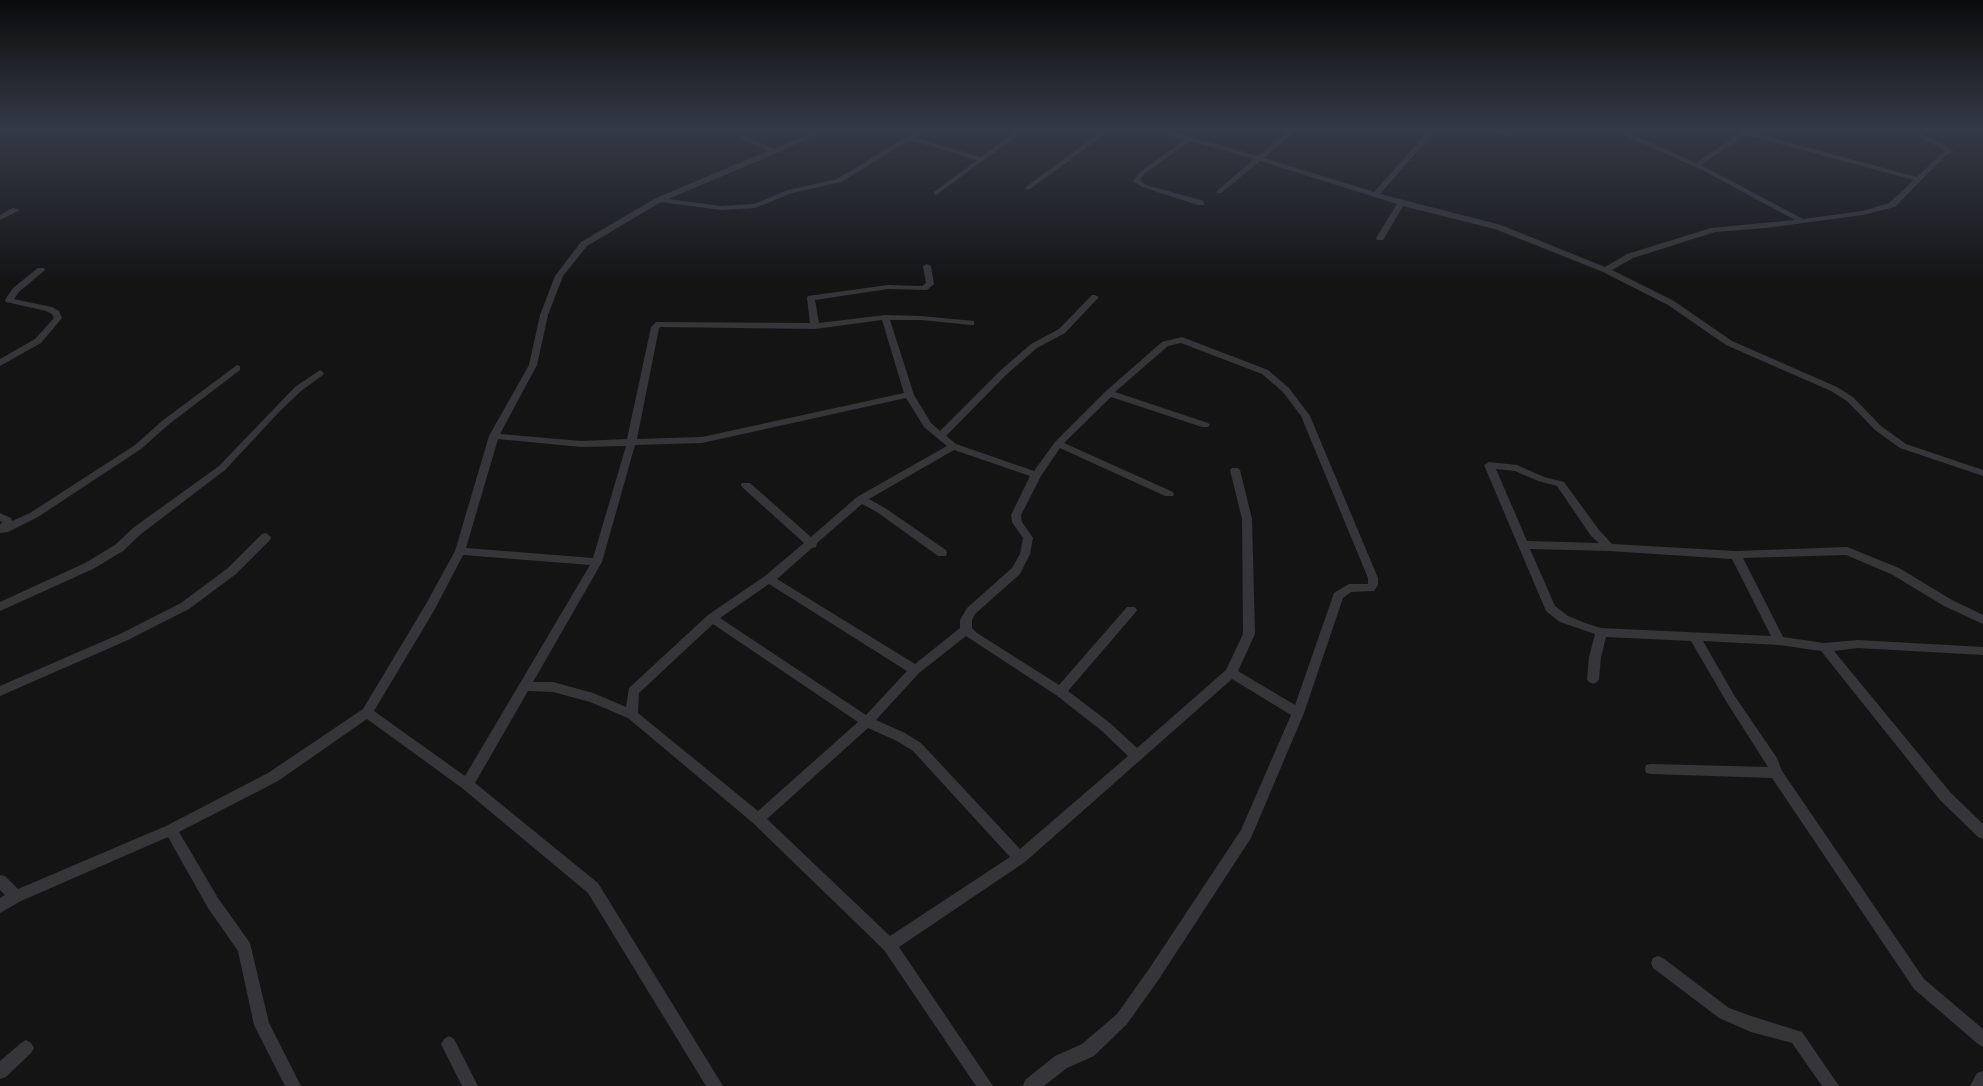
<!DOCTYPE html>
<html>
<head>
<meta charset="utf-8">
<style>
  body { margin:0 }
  canvas { display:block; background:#141415 }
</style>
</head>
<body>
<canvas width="1983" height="1086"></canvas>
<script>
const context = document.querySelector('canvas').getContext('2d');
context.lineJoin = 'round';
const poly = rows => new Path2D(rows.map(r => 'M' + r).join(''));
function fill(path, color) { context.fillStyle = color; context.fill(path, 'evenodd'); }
const street = poly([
  [722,130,731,130,774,149,818,130,827,130,777,153,668,199,721,206,754,204,788,190,837,179,918,130,926,130,915,138,981,157,1017,130,1025,130,936,195,934,194,934,192,977,160,910,140,841,182,792,193,755,208,721,210,661,202,587,246,563,276,548,315,537,365,500,434,581,441,627,439,651,327,656,322,810,323,807,298,808,296,888,285,922,286,926,283,923,266,927,264,931,266,934,284,927,290,888,289,815,300,819,323,885,315,921,316,974,321,974,325,971,325,921,320,890,320,914,395,931,423,940,431,1001,370,1031,344,1059,329,1092,295,1095,295,1099,297,1065,333,1037,348,1007,374,946,436,956,444,1034,471,1055,442,1106,391,1162,342,1182,337,1268,370,1289,388,1310,416,1378,578,1378,585,1374,591,1351,592,1343,598,1304,713,1251,838,1159,979,1127,1024,1094,1056,1067,1068,1044,1086,1023,1086,1025,1080,1055,1056,1082,1044,1117,1014,1149,969,1241,830,1291,715,1232,679,1025,862,899,947,993,1086,976,1086,884,950,753,823,628,718,590,702,553,692,528,691,475,783,598,883,723,1086,706,1086,588,893,462,788,367,719,278,781,179,832,218,898,250,943,269,1023,301,1086,285,1086,254,1025,238,951,208,908,168,837,21,901,0,913,0,898,5,895,0,890,0,875,5,876,18,889,166,826,268,773,363,709,426,604,455,551,489,436,529,365,540,315,555,276,581,242,656,198,768,151,722,130],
  [882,320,904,393,702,437,637,439,659,328,661,327,815,329,882,320],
  [1181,343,1262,374,1283,392,1301,416,1368,578,1368,584,1349,584,1334,593,1295,705,1238,671,1255,634,1252,519,1240,470,1238,468,1232,468,1230,470,1242,519,1243,634,1226,670,1137,748,1110,723,1068,691,1135,613,1137,610,1135,607,1127,607,1059,685,977,633,972,628,972,620,975,614,1020,574,1030,554,1033,538,1022,522,1021,515,1041,476,1060,448,1165,496,1173,496,1174,494,1173,492,1064,443,1111,397,1202,427,1208,427,1210,425,1208,423,1115,392,1168,346,1181,343],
  [906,398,924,427,947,446,857,497,811,537,750,483,742,483,741,485,742,487,804,543,765,576,708,615,629,688,626,707,593,693,553,682,533,682,602,562,635,445,702,443,906,398],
  [498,439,581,447,626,446,593,558,466,548,498,439],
  [954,450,1030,476,1011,515,1012,522,1023,538,1020,554,1012,568,967,608,960,620,960,628,915,664,777,579,812,548,816,547,817,543,862,504,877,512,938,556,946,556,947,553,946,550,885,508,869,499,954,450],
  [463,555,590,565,465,776,374,711,435,609,463,555],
  [769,584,907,671,866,715,720,618,769,584],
  [713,624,858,722,758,811,638,713,639,693,713,624],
  [966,636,1056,695,1102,731,1128,756,1020,849,921,743,905,733,876,720,919,673,966,636],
  [868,728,897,741,913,751,1010,857,890,936,767,819,868,728],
  [1103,130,1111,130,1030,189,1026,189,1026,187,1103,130],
  [1154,130,1165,130,1258,156,1289,130,1296,130,1264,158,1374,192,1429,130,1436,130,1380,194,1501,225,1605,267,1627,254,1711,228,1795,220,1702,170,1613,130,1622,130,1696,163,1744,130,1752,130,1750,132,1917,177,1942,153,1946,151,1906,130,1915,130,1954,151,1946,155,1895,207,1863,215,1766,228,1715,232,1633,258,1612,270,1674,301,1732,341,1837,387,1853,397,1881,426,1906,444,1983,470,1983,476,1900,448,1875,430,1847,401,1831,391,1726,345,1668,305,1603,272,1495,229,1403,206,1383,240,1377,240,1376,238,1397,204,1260,161,1221,193,1217,193,1217,191,1254,159,1190,141,1144,174,1140,180,1146,185,1204,201,1204,205,1198,205,1142,187,1133,181,1140,172,1184,140,1154,130],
  [1746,135,1914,180,1889,203,1863,211,1803,219,1701,165,1746,135],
  [1488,130,1501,130,1517,135,1514,137,1488,130],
  [13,208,20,210,0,220,0,215,13,208],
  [38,268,44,268,45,270,19,292,14,299,52,307,59,311,62,318,41,343,0,366,0,359,35,339,54,318,52,314,46,311,6,302,5,300,13,288,38,268],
  [237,365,240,366,240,370,168,425,141,449,38,517,8,532,0,533,0,525,2,522,0,521,0,513,11,518,12,521,30,513,135,445,162,421,237,365],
  [320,370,324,373,323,375,301,391,281,410,225,470,141,534,123,551,93,569,0,611,0,602,85,563,115,545,133,528,219,466,295,387,320,370],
  [1489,462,1517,465,1544,477,1564,482,1599,530,1612,544,1736,551,1847,547,1899,568,1952,600,1983,615,1983,624,1944,606,1891,574,1846,555,1743,558,1783,637,1824,643,1858,640,1983,647,1983,655,1858,648,1834,651,1950,792,1983,824,1983,839,1978,837,1940,800,1821,651,1779,645,1703,641,1734,695,1777,758,1782,771,1924,979,1983,1029,1983,1047,1978,1044,1914,989,1772,778,1651,774,1646,773,1645,769,1646,765,1651,764,1768,767,1726,701,1691,641,1606,637,1601,657,1599,679,1597,682,1593,684,1589,682,1587,679,1589,657,1595,634,1560,622,1546,611,1484,465,1489,462],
  [1496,469,1515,471,1538,481,1557,486,1591,536,1599,543,1527,541,1496,469],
  [1530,549,1609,551,1732,559,1771,636,1601,628,1585,623,1568,616,1555,606,1530,549],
  [266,533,271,537,270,540,236,574,189,609,128,640,0,696,0,686,120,634,181,603,228,568,262,534,266,533],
  [1658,956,1663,958,1729,1008,1751,1016,1802,1032,1839,1086,1822,1086,1792,1043,1751,1032,1719,1018,1653,968,1651,963,1653,958,1658,956],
  [449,1036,454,1039,478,1086,462,1086,441,1044,444,1039,449,1036],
  [26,1040,31,1043,34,1048,31,1053,6,1077,0,1079,0,1061,21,1043,26,1040],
  [1983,1071,1983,1086,1970,1086,1977,1073,1983,1071]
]);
fill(street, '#35353a');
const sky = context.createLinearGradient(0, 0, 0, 282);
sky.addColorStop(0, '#0b0b0c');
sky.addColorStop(0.46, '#343a46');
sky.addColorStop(1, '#343a4600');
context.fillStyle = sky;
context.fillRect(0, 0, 1983, 282);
</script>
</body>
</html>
